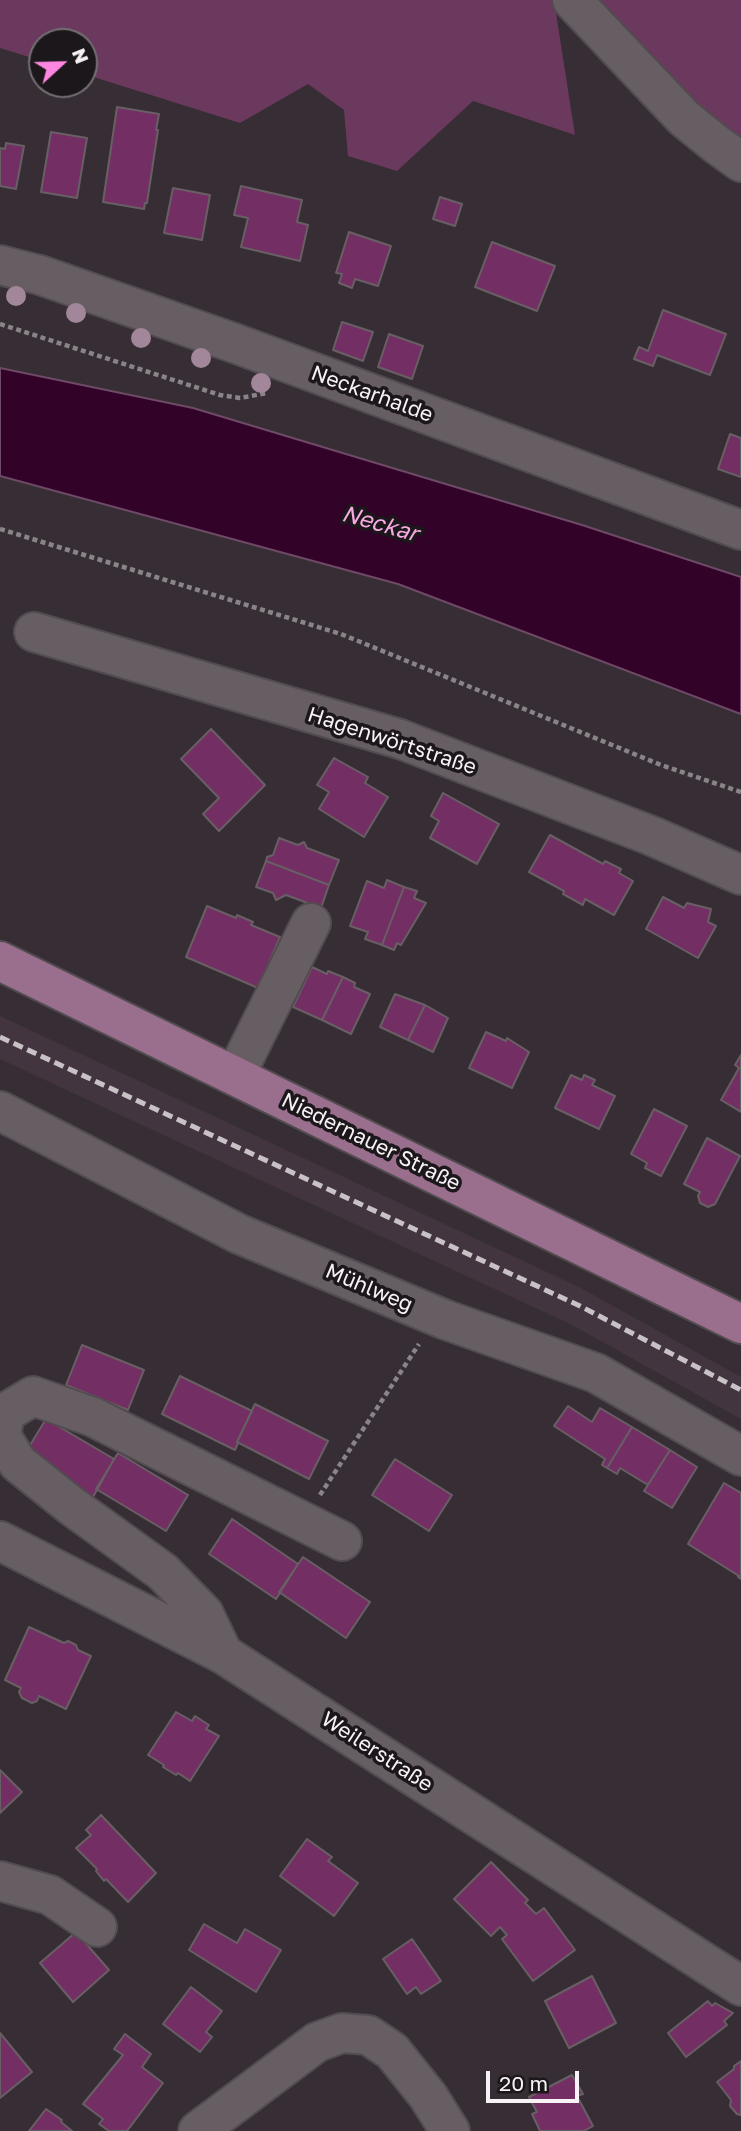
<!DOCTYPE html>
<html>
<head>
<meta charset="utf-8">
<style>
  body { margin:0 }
  #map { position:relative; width:741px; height:2131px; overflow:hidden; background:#362e34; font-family:"Golos Text",sans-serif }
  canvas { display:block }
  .north { position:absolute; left:28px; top:28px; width:70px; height:70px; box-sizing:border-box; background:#1b171a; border:2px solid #736f72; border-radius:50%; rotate:68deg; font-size:19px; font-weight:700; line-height:28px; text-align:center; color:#f8f2f6 }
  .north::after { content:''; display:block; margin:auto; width:24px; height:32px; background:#fe86e0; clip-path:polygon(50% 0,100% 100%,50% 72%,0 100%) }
  .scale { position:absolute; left:486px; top:2071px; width:93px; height:32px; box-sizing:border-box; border:4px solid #f8f2f6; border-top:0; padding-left:9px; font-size:21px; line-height:24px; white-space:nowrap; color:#f8f2f6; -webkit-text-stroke:5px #1b171a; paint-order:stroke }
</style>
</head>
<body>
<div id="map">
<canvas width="741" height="2131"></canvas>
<div class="north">N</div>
<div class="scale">20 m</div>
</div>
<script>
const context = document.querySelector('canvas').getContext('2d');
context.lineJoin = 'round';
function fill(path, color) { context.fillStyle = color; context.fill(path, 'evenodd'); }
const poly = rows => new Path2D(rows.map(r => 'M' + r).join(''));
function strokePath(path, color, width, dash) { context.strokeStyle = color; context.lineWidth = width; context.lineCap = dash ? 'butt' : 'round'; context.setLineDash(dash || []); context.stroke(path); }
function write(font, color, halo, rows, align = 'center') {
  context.font = font + ' "Golos Text",sans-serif'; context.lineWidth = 7; context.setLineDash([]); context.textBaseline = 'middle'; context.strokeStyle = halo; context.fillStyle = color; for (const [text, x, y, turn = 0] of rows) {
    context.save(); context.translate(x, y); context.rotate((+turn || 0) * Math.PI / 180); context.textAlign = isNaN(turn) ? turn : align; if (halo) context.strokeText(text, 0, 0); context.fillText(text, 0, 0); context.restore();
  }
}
const built = poly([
  [0,1016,581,1288,741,1377,741,1419,572,1325,0,1059]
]);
const green = poly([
  [0,0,554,0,575,135,473,101,397,171,348,156,344,110,308,84,240,123,84,74,84,42,42,42,42,61,0,48],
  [591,0,741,0,741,141,706,118]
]);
const water = poly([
  [0,368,193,408,582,525,741,577,741,714,398,584,0,476,0,368]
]);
const building = poly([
  [117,107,159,114,156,130,158,130,147,203,145,203,144,209,103,202,117,107],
  [51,132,87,138,77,198,41,192,51,132],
  [6,143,24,146,16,189,0,186,0,148,5,149,6,143],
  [241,186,302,200,297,222,308,225,300,261,241,247,248,218,234,215,241,186],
  [173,188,210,195,202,240,164,233,173,188],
  [440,197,462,204,455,226,433,219,440,197],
  [349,232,391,246,378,286,355,279,352,288,339,283,342,274,336,273,349,232],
  [492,242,555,266,537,311,475,287,492,242],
  [663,310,726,334,710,375,657,355,653,366,634,359,639,347,648,351,663,310],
  [342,322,373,332,363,361,333,350,342,322],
  [389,334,423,346,412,379,378,367,389,334],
  [730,434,741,438,741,477,718,469,730,434],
  [211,729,265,785,219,831,203,814,219,798,181,759,211,729],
  [334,758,368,777,365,783,388,797,364,837,319,809,329,792,317,785,334,758],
  [443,793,499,824,477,864,430,838,439,821,431,816,443,793],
  [550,835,603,864,605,861,621,869,619,873,633,881,614,915,585,899,583,905,563,894,564,891,529,872,550,835],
  [279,838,298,845,304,842,307,848,339,860,329,885,266,861,267,857,273,855,279,838],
  [266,861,329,885,321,908,286,895,276,900,273,893,256,887,266,861],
  [387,880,404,887,382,945,365,939,368,932,350,926,367,881,384,888,387,880],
  [404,887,417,891,414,898,426,903,401,945,397,943,394,950,382,945,404,887],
  [663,897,684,908,687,903,711,909,708,922,716,926,698,958,646,929,663,897],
  [207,906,236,918,237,915,253,922,251,925,280,937,258,988,186,957,207,906],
  [312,967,327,974,328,971,343,977,322,1020,293,1007,312,967],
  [343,977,355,983,354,987,370,994,351,1034,322,1020,343,977],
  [395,994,425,1005,408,1040,380,1027,395,994],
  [425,1005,448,1018,433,1052,408,1040,425,1005],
  [486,1032,506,1041,507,1038,529,1052,512,1088,469,1068,486,1032],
  [741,1055,741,1112,721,1100,739,1068,735,1065,741,1055],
  [571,1075,582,1080,584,1075,595,1080,592,1085,615,1096,599,1129,555,1108,571,1075],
  [654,1109,687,1126,661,1176,645,1168,647,1163,631,1154,654,1109],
  [707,1138,740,1156,715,1204,708,1207,700,1203,698,1196,700,1192,684,1184,707,1138],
  [82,1345,144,1370,128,1410,66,1385,82,1345],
  [180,1376,252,1411,237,1442,238,1443,235,1450,162,1414,180,1376],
  [255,1404,328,1441,309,1479,237,1442,255,1404],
  [568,1406,592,1422,600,1408,632,1427,607,1468,602,1465,605,1459,554,1426,568,1406],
  [46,1419,114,1459,93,1497,24,1455,46,1419],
  [632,1427,670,1450,648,1485,620,1468,617,1474,607,1468,632,1427],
  [670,1450,697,1467,672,1508,644,1491,670,1450],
  [118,1453,188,1495,166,1531,96,1489,118,1453],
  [395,1459,452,1495,429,1531,372,1495,395,1459],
  [724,1483,741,1493,741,1579,738,1577,739,1576,688,1544,724,1483],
  [232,1519,298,1564,276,1599,209,1554,232,1519],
  [303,1557,370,1602,346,1638,279,1592,303,1557],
  [29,1627,64,1643,68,1641,76,1645,78,1650,91,1656,66,1709,39,1696,37,1701,32,1703,22,1698,19,1692,21,1688,5,1680,29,1627],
  [176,1712,192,1721,195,1716,209,1725,206,1729,219,1736,190,1781,178,1773,176,1775,163,1767,164,1765,148,1755,176,1712],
  [0,1770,22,1792,0,1813,0,1770],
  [101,1815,156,1873,128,1902,106,1879,104,1881,96,1871,97,1869,76,1848,91,1835,86,1830,101,1815],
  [307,1839,332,1857,328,1861,358,1883,334,1916,280,1876,307,1839],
  [491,1862,528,1900,525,1903,536,1914,544,1908,575,1950,533,1981,502,1939,507,1935,500,1927,491,1936,454,1899,491,1862],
  [204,1924,237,1943,245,1929,281,1950,256,1992,189,1950,204,1924],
  [76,1932,109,1970,73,2002,40,1963,76,1932],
  [412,1939,441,1981,421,1994,416,1987,407,1994,383,1959,412,1939],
  [592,1976,616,2023,569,2048,545,2001,592,1976],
  [191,1987,222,2011,206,2032,212,2037,200,2052,163,2024,191,1987],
  [708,2001,712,2006,715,2003,733,2013,724,2021,727,2025,686,2057,668,2033,708,2001],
  [0,2033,32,2072,0,2098,0,2033],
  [125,2034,151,2054,142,2067,163,2083,127,2131,109,2131,99,2124,103,2119,83,2104,123,2055,114,2049,125,2034],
  [741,2061,741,2115,737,2114,730,2106,731,2100,717,2082,734,2069,734,2066,741,2061],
  [572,2075,583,2094,577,2096,593,2126,584,2131,540,2131,532,2114,537,2112,529,2097,572,2075],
  [46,2109,62,2120,61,2122,72,2131,29,2131,46,2109]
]);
const path = poly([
  [0,324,220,395,240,398,267,393],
  [0,529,341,634,661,765,741,792],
  [320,1495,419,1344]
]);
const minor = poly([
  [572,0,684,118,716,144,741,162],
  [0,265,40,275,234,343,741,530],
  [34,632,400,739,652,836,741,875],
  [235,1076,311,923],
  [0,1111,239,1234,446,1320,596,1373,741,1456],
  [0,1541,223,1654,741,1986],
  [223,1654,204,1614,163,1572,73,1507,18,1463,1,1436,5,1413,33,1396,93,1417,342,1541],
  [0,1881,50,1895,97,1927],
  [198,2131,317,2042,342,2033,368,2035,392,2051,428,2096,450,2131]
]);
const major = poly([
  [0,961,741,1324]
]);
const rail = poly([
  [0,1037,580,1306,741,1390]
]);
const trees = [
  [16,296],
  [76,313],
  [141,338],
  [201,358],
  [261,383]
];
const streetNames = [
  ["Neckarhalde",372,394,20],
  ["Hagenwörtstraße",392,741,18],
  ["Niedernauer Straße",371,1142,26],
  ["Mühlweg",369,1288,23],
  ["Weilerstraße",377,1752,33]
];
const waterNames = [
  ["Neckar",380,524,16]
];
fill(built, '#43353f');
fill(green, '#6a395d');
fill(water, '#330229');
strokePath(water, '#6e4a66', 2);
fill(building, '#732f63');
strokePath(building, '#685f65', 2);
strokePath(minor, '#524b50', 42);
strokePath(major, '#524b50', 42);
strokePath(path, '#8a8388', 4.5, [5, 3.5]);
strokePath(minor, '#675e64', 38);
strokePath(major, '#9a6f8e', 38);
strokePath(rail, '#c8c2c6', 5, [10, 5]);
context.fillStyle = '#a18799';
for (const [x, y] of trees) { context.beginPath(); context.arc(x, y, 10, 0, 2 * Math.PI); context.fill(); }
write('21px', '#f8f2f6', '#1b171a', streetNames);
write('italic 23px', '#f7a9e2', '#1b171a', waterNames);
</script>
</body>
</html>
